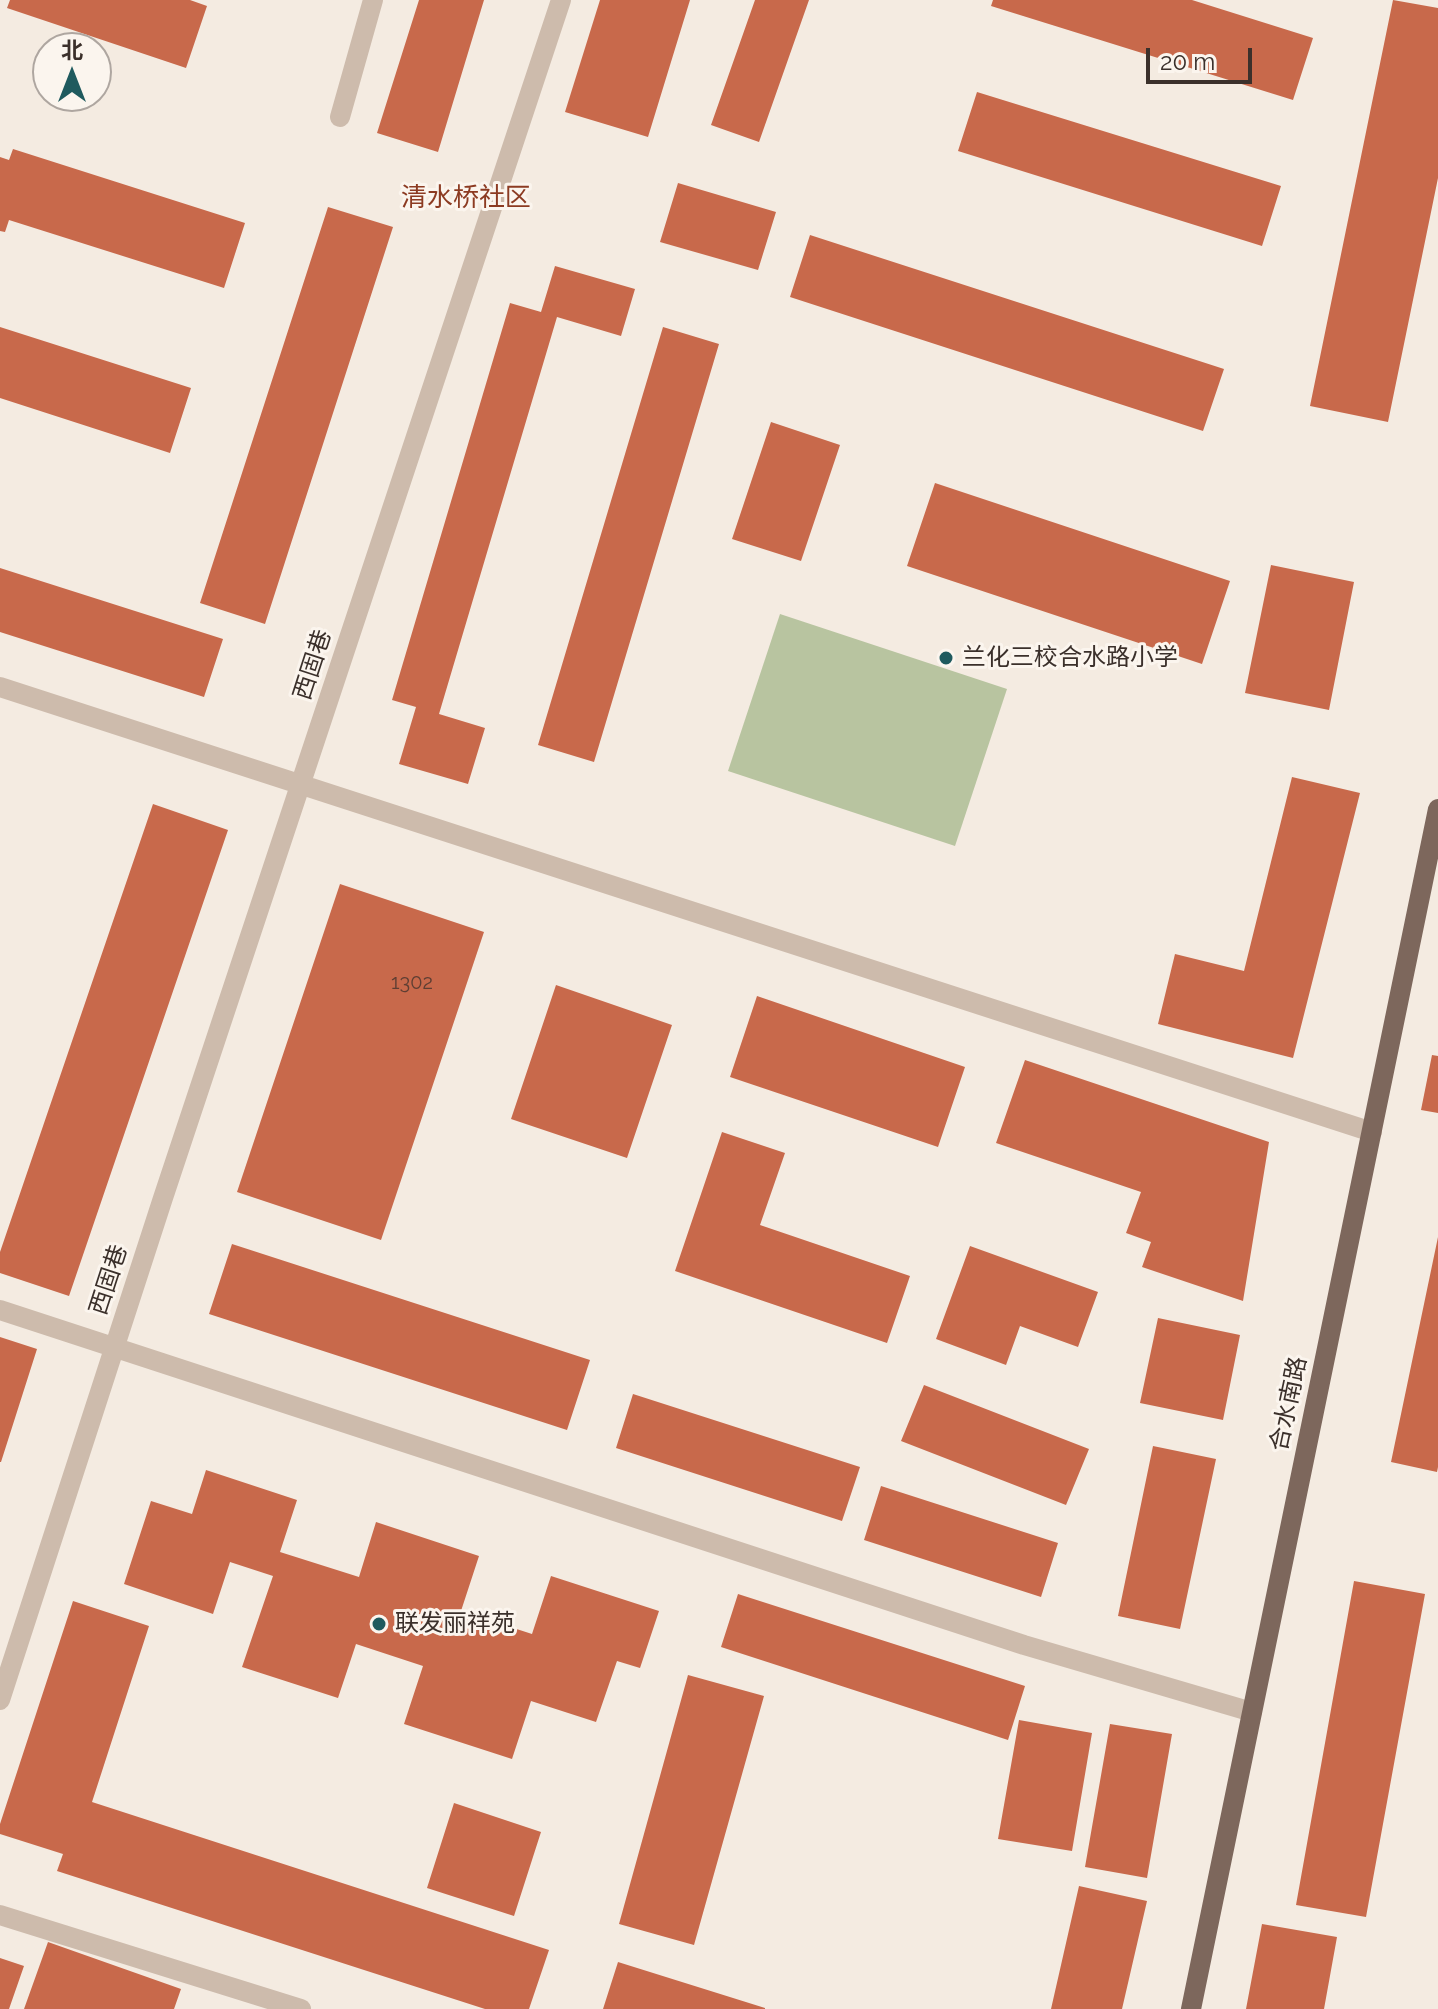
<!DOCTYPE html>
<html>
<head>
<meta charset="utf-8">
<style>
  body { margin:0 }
  #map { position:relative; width:1438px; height:2009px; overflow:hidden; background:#f4ebe1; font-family:Raleway,"Noto Sans SC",sans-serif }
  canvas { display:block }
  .north { position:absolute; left:32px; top:32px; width:80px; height:80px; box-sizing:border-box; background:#fbf5ee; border:2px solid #aea6a0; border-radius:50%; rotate:0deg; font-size:22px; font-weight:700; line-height:32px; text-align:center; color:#3b302b }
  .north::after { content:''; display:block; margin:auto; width:28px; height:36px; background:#1f5a5e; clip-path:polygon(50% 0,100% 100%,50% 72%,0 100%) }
  .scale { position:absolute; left:1146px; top:48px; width:106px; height:36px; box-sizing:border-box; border:4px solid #3b302b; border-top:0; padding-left:10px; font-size:24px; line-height:28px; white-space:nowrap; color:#3b302b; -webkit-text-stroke:6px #fbf5ee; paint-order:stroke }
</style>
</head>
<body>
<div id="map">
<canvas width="1438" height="2009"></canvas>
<div class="north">北</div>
<div class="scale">20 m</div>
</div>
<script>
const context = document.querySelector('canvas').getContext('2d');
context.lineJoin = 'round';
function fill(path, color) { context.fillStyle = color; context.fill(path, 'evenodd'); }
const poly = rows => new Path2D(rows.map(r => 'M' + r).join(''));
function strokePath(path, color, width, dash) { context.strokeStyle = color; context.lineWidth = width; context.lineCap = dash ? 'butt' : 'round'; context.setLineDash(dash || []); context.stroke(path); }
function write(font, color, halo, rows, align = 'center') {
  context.font = font + ' Raleway,"Noto Sans SC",sans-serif'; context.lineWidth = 6; context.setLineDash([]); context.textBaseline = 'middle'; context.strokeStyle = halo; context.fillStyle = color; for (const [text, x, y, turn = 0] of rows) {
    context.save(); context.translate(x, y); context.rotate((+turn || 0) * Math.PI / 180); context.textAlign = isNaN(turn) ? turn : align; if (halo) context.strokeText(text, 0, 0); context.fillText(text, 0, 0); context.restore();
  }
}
const green = poly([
  [780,614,1007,689,955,846,728,771]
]);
const building = poly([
  [10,0,190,0,207,6,186,68,7,8],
  [419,0,484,0,438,152,377,133],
  [600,0,690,0,648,137,565,112],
  [755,0,809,0,759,142,711,125],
  [993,0,1192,0,1313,38,1293,100,991,6],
  [1393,0,1438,8,1438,178,1388,422,1310,406],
  [977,92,1281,186,1262,246,958,151],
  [13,149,245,223,224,288,9,220,5,232,0,231,0,157,9,160],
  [678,183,776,212,758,270,660,242],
  [328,207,393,227,265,624,200,603],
  [810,235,1224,369,1203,431,790,297],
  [555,266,635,289,621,336,557,317,439,714,485,728,468,784,399,764,416,707,392,700,510,303,541,312],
  [0,327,191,388,170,453,0,398],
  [663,327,719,344,594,762,538,745],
  [771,422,840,445,801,561,732,539],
  [935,483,1230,581,1202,664,907,566],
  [1271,565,1354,582,1329,710,1245,693],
  [0,568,223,639,204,697,0,632],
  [1292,777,1360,793,1293,1058,1158,1024,1175,954,1244,971],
  [153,804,228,830,69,1296,0,1273,0,1252],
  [340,884,484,932,381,1240,237,1192],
  [556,985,672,1025,627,1158,511,1119],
  [757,996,965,1067,938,1147,730,1077],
  [1432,1055,1438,1056,1438,1113,1421,1110],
  [1025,1060,1269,1142,1243,1301,1142,1267,1151,1242,1126,1233,1141,1192,996,1143],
  [722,1132,785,1153,760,1225,910,1276,887,1343,675,1271],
  [1438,1237,1438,1467,1437,1472,1391,1462],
  [232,1244,590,1360,567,1430,209,1314],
  [970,1246,1098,1292,1078,1347,1020,1326,1006,1365,936,1339],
  [1158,1318,1240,1335,1223,1420,1140,1403],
  [0,1337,37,1349,1,1462,0,1462],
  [924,1385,1089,1449,1066,1505,901,1441],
  [633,1394,860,1467,842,1521,616,1448],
  [1153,1446,1216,1459,1180,1629,1118,1616],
  [206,1470,297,1500,280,1552,359,1577,376,1522,479,1556,461,1611,532,1634,551,1576,659,1611,640,1668,617,1661,596,1722,531,1701,512,1759,404,1724,423,1666,356,1644,338,1698,242,1667,273,1576,230,1562,213,1614,124,1584,151,1501,192,1514],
  [881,1486,1058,1543,1041,1597,864,1540],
  [1354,1581,1425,1594,1366,1917,1296,1905],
  [738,1594,1025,1686,1008,1740,721,1647],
  [73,1601,149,1626,92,1802,549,1950,529,2009,485,2009,57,1871,63,1854,0,1834,0,1824],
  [688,1675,764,1696,694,1945,619,1924],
  [1019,1720,1092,1733,1072,1851,998,1839],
  [1110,1724,1172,1734,1147,1878,1085,1867],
  [454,1803,541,1832,514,1916,427,1888],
  [1079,1886,1147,1901,1122,2009,1051,2009],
  [1262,1924,1337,1937,1324,2009,1246,2009],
  [48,1942,181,1989,174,2009,24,2009],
  [0,1958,24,1966,9,2009,0,2009],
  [618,1962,765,2008,765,2009,603,2009]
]);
const minor = poly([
  [340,117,373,0],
  [0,687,1372,1132],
  [0,1310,1024,1645,1252,1712],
  [0,1700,163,1198,561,0],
  [0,1915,301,2009]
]);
const major = poly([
  [1191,2009,1438,809]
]);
const markers = [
  [946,658,8,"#1f5a5e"],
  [379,1624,8,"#1f5a5e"]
];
const numberNames = [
  ["1302",412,983]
];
const poiNames = [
  ["兰化三校合水路小学",962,658],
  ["联发丽祥苑",395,1624]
];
const streetNames = [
  ["西固巷",313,665,-72],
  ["西固巷",109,1280,-72],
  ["合水南路",1289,1404,-78]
];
const neighbourhoodNames = [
  ["清水桥社区",466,198]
];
fill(green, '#b8c4a0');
fill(building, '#c8694b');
strokePath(minor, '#cdbbac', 20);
strokePath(major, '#7d675c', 20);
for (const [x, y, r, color] of markers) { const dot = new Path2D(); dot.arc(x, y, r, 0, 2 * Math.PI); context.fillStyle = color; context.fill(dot); strokePath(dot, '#fbf5ee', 3); }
write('20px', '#5e3e33', null, numberNames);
write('24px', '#3b302b', '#fbf5ee', poiNames, 'left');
write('24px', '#3b302b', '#fbf5ee', streetNames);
write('26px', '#8c3b22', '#fbf5ee', neighbourhoodNames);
</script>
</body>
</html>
